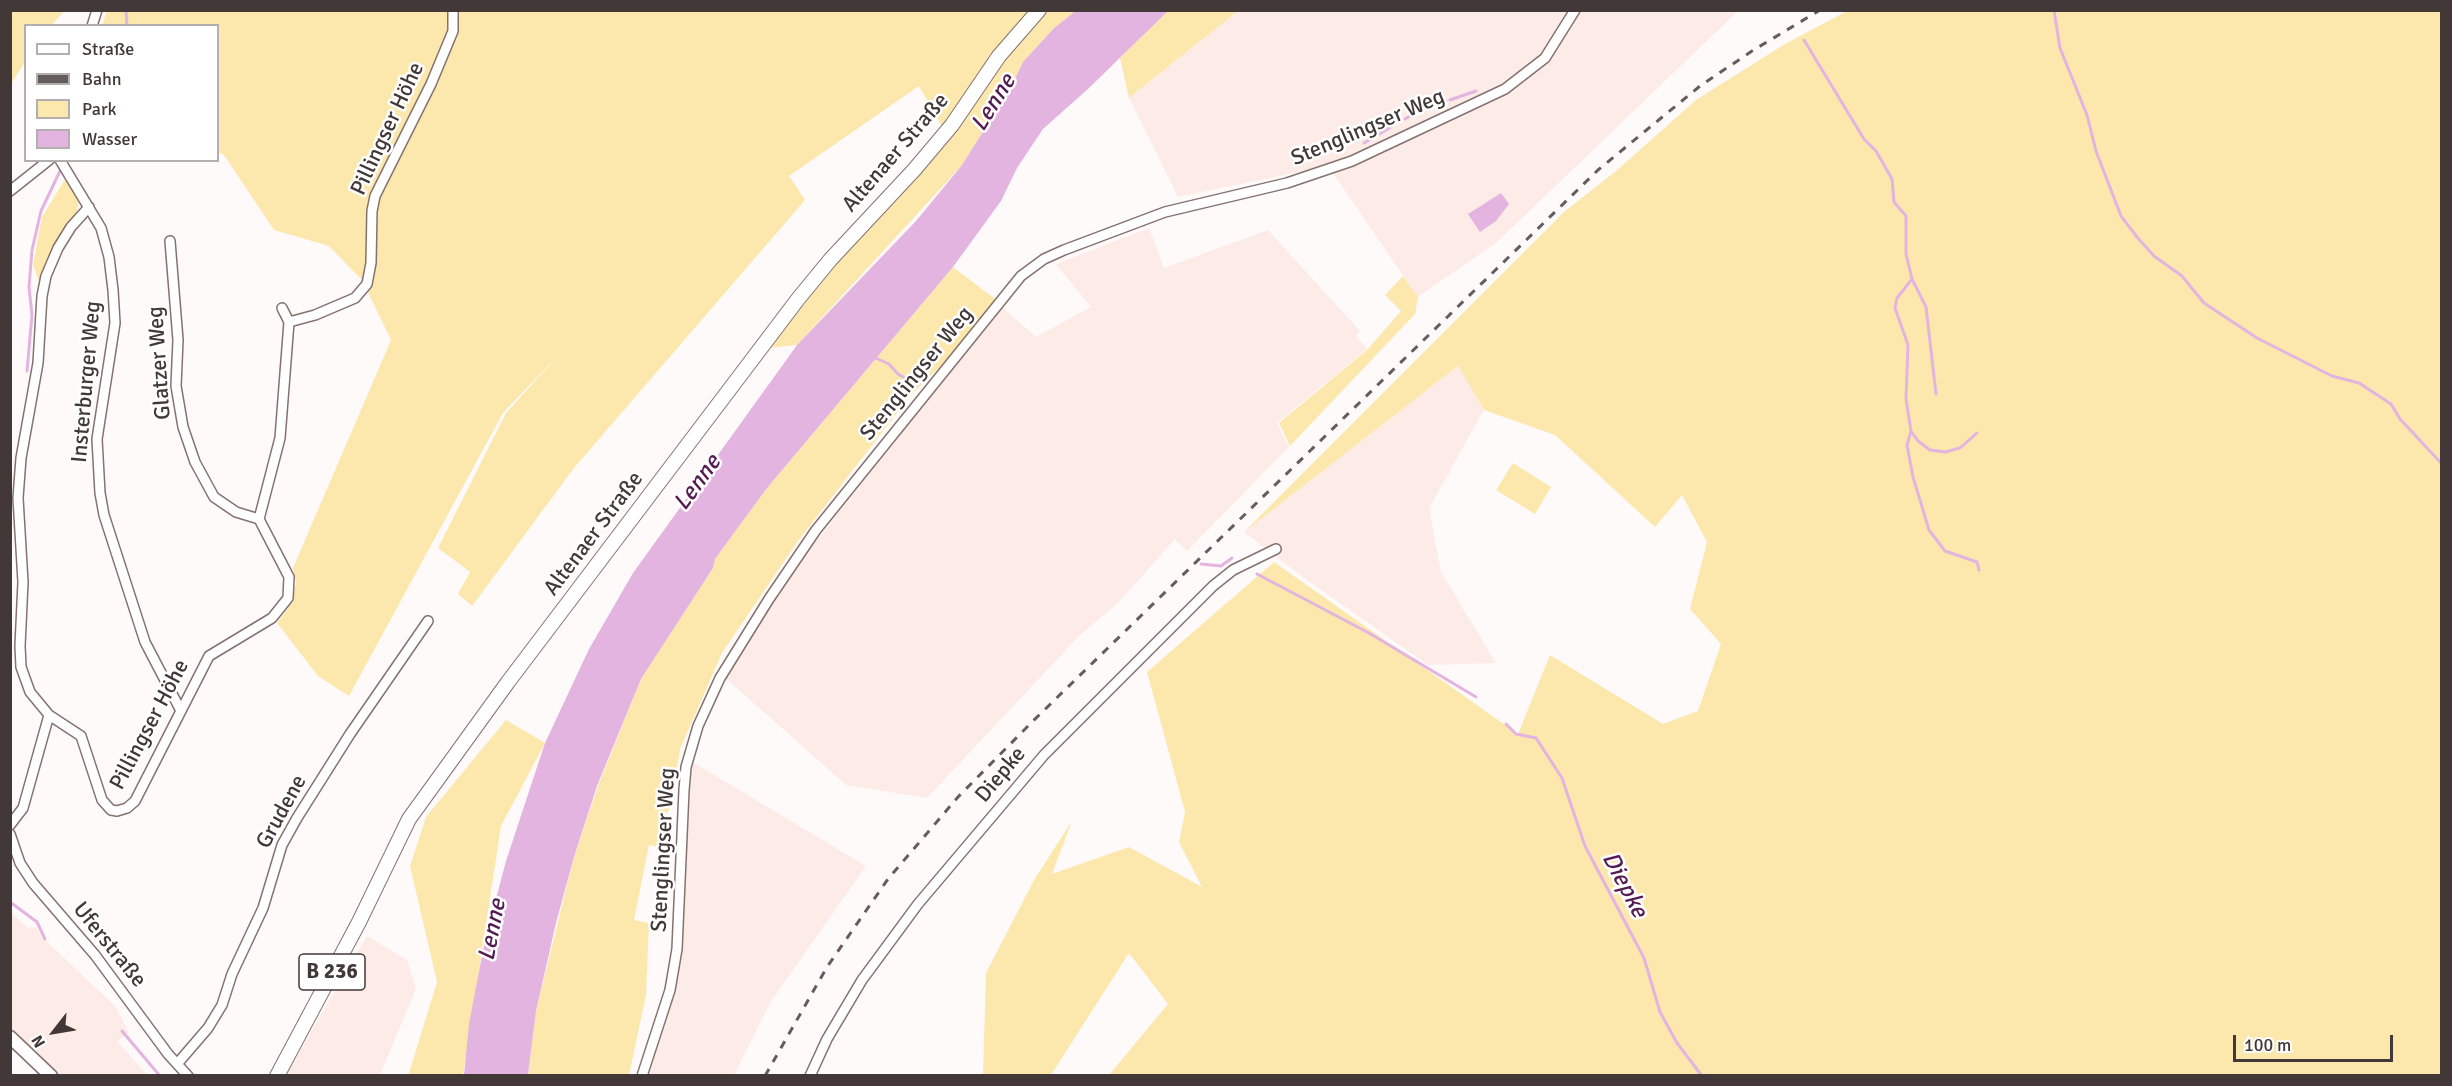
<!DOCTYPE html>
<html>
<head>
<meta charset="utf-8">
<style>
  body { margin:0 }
  #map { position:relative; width:2452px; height:1086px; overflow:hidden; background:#fffafa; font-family:Signika,sans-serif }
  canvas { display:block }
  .frame { position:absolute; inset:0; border:12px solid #413837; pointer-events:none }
  .legend { position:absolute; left:24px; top:24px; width:195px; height:138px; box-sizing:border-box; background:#fff; border:2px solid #b3afaf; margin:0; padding:8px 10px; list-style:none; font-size:18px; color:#413837 }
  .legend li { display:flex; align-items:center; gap:12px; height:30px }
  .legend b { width:30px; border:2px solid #b3afaf }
  .north { position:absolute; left:24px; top:1002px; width:60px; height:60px; -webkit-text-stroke:4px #fff; paint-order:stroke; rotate:239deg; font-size:16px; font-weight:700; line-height:24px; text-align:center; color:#413837 }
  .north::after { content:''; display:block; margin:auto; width:21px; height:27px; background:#413837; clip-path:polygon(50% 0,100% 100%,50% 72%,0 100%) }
  .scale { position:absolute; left:2233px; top:1035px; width:160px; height:27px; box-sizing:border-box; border:3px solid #413837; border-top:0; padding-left:8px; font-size:18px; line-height:21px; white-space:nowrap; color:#413837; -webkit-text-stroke:4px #fff; paint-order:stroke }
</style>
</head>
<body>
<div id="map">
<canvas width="2452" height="1086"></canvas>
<div class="frame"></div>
<ul class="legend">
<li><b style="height:8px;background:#fff"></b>Straße</li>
<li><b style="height:8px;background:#655c5c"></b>Bahn</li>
<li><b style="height:16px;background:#fce8ad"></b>Park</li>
<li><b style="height:16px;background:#e4b4e0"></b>Wasser</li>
</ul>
<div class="north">N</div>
<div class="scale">100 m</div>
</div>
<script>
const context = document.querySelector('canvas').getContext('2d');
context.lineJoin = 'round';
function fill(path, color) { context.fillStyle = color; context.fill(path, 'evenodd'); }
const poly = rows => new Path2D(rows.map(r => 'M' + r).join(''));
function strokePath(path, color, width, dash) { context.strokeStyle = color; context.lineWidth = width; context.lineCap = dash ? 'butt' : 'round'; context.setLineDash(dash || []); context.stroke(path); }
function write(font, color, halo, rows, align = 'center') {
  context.font = font + ' Signika,sans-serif'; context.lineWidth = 5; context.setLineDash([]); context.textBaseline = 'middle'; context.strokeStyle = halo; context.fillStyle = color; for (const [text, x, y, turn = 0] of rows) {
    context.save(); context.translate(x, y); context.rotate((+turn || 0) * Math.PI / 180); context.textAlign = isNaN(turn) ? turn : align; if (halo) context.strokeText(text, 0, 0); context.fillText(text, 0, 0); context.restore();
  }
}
const built = poly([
  [1238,11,1738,11,1496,243,1418,297,1328,166,1178,197,1129,98],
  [1149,228,1164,268,1268,230,1360,331,1356,336,1367,349,1277,423,1289,447,1187,551,1175,539,1117,604,1080,635,927,798,846,785,722,675,767,603,1002,307,1036,337,1091,307,1056,264],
  [1458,366,1484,410,1429,508,1441,572,1496,663,1428,665,1304,578,1244,532],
  [691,761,866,866,770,1003,734,1075,649,1076,682,903,685,816],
  [10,911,28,928,36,927,42,937,116,1007,129,1033,117,1041,147,1075,61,1075,11,1033],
  [367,936,407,960,416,989,380,1075,286,1075]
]);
const green = poly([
  [11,10,64,11,52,25,26,26,25,62,11,84],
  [107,10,1077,11,1054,28,1023,62,1011,87,962,165,797,345,769,348,841,257,949,139,919,86,789,176,805,200,574,468,472,606,458,594,470,572,438,548,506,413,564,349,503,413,349,696,318,676,277,623,292,603,296,582,293,568,391,340,362,280,329,246,274,230,224,155,218,152,218,26,102,26],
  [1168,11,1238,11,1129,98,1120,58],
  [1847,11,2441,11,2441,1075,1109,1075,1168,1004,1129,953,1051,1075,983,1075,986,973,1034,880,1072,821,1052,874,1129,847,1202,887,1179,842,1185,812,1147,672,1274,562,1518,734,1550,655,1663,724,1698,711,1721,644,1690,609,1707,542,1682,495,1655,527,1555,435,1484,410,1458,366,1244,532,1564,212,1616,171,1696,100,1785,44],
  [67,176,79,200,77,211,62,232,39,281,33,265,42,217],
  [953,267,1003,305,911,395,798,541,722,653,680,749,670,809,662,818,669,849,649,845,634,920,649,923,646,995,629,1075,528,1076,536,1011,574,857,598,786,641,679,713,568,715,559,767,488],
  [1403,276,1418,297,1415,314,1290,446,1279,423,1368,349,1401,311,1385,295],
  [1513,463,1551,487,1535,514,1496,490],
  [506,720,545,743,501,826,463,1075,408,1076,437,982,410,866,426,817]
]);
const water = poly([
  [1077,10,1168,11,1088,89,1043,129,1017,168,1001,201,953,267,767,488,715,559,713,568,641,679,597,786,574,857,556,923,536,1011,528,1075,464,1075,469,1024,485,940,506,861,545,743,589,649,633,573,797,345,916,221,962,165,1011,87,1023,62,1054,28],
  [1501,193,1509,204,1496,221,1480,232,1468,214]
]);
const stream = poly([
  [126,10,127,26],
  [2054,10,2060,48,2087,115,2096,151,2121,216,2137,237,2154,256,2182,276,2204,303,2257,338,2332,376,2359,383,2391,404,2400,419,2442,464],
  [1804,40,1864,139,1876,151,1892,179,1894,202,1906,216,1906,254,1912,279,1926,307,1936,394],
  [1450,100,1476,91],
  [1405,119,1423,108,1446,101],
  [1364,143,1391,127],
  [1912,279,1897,298,1895,308,1908,345,1906,399,1911,431,1918,441,1930,450,1945,452,1960,448,1977,433],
  [871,356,889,364,898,374,917,385],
  [27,371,32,315,29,287,32,250,41,211,60,171],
  [1911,431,1907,445,1913,477,1929,530,1945,551,1977,562,1979,570],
  [1201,564,1221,566,1232,558],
  [1257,574,1369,633,1476,697],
  [1506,724,1516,734,1536,738,1562,778,1585,846,1644,958,1660,1012,1677,1043,1702,1076],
  [10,902,37,922,45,939],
  [122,1031,160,1076]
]);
const street = poly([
  [92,26,97,10],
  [60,160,101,228,109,257,113,290,115,323,97,439,100,493,104,515,145,642,181,711],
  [10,191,49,160],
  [89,207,71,227,58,248,46,276,42,296,38,363,21,458,18,498,23,582,20,646,21,667,30,692,49,715,81,736,102,800,111,810,117,811,127,808,135,801,209,656,272,618,288,598,289,577,259,519,280,438,289,322,315,315,355,298,367,284,371,263,372,211,375,196,431,84,453,31,453,10],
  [170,241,178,340,176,386,183,427,195,462,214,497,236,512,259,519],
  [282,308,289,322],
  [10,825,23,808,49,715],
  [10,834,20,863,33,883,95,955,168,1054,188,1076],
  [177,1064,208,1028,222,1005,232,974,263,908,282,845,297,818,350,734,428,621],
  [642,1076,670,990,677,949,684,790,686,767,698,726,720,678,769,599,816,530,1021,276,1044,259,1064,250,1165,212,1287,183,1352,161,1505,89,1545,58,1575,10],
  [810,1076,827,1039,862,980,918,904,1044,755,1213,586,1233,570,1276,549]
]);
const secondary = poly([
  [10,1037,51,1076]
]);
const primary = poly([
  [277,1076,359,922,409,819,508,682,798,299,830,260,914,170,952,125,999,56,1039,10]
]);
const rail = poly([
  [765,1076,827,967,888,879,958,797,1031,723,1598,170,1700,86,1752,51,1820,10]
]);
const shields = [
  [332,972,66]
];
const shieldNames = [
  ["B 236",332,972]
];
const streetNames = [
  ["Stenglingser Weg",1368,128,-23],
  ["Pillingser Höhe",388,129,-65],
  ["Altenaer Straße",896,153,-49],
  ["Glatzer Weg",160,363,-94],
  ["Stenglingser Weg",917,374,-51],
  ["Insterburger Weg",87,382,-85],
  ["Altenaer Straße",594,534,-53],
  ["Pillingser Höhe",150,725,-62],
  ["Diepke",1001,775,-50],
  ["Grudene",282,812,-61],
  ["Stenglingser Weg",664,850,-87],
  ["Uferstraße",109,945,51]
];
const waterNames = [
  ["Lenne",994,103,-58],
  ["Lenne",698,483,-54],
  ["Diepke",1624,885,62],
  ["Lenne",493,930,-79]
];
fill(built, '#fdebe7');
fill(green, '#fce8ad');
fill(water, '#e4b4e0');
strokePath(stream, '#e4b4e0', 3);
strokePath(street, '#85726f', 12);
strokePath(secondary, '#85726f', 15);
strokePath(primary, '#85726f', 16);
strokePath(street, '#fff', 9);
strokePath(secondary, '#fff', 12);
strokePath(primary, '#fff', 14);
strokePath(rail, '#655c5c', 3, [8, 8]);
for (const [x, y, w] of shields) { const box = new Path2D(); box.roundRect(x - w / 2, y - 18, w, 36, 4.5); context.fillStyle = '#fff'; context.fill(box); strokePath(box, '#413837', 1.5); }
write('bold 21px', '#413837', null, shieldNames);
write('22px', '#413837', '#fff', streetNames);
write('italic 24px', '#531b51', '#fff', waterNames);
</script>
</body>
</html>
